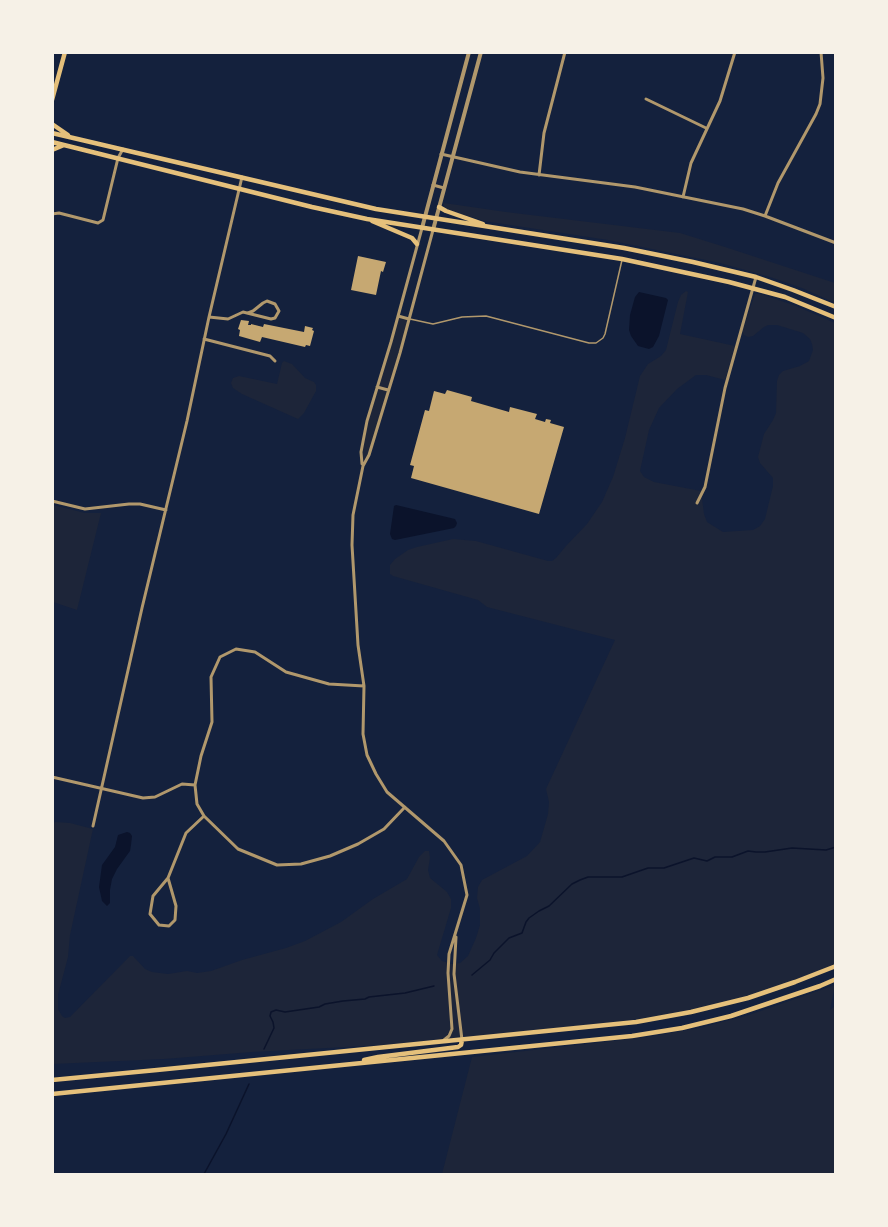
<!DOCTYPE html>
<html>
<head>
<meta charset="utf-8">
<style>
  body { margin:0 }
  #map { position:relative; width:888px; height:1227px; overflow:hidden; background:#14213d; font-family:Roboto,sans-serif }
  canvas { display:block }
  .frame { position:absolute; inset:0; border:54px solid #f6f1e7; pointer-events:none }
</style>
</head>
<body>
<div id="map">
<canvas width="888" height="1227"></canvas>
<div class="frame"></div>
</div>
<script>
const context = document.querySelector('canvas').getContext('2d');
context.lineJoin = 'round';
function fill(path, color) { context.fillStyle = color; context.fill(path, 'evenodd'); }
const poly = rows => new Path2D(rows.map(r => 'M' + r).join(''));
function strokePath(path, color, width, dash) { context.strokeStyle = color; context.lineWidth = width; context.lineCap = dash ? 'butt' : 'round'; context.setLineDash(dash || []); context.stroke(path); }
const green = poly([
  [444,203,506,212,680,233,725,247,835,283,835,303,802,288,770,277,720,263,608,240,484,221,448,210,444,206],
  [686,291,688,292,680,334,735,346,725,380,706,375,696,375,677,389,659,408,649,430,640,471,644,477,654,482,701,491,704,514,707,522,723,532,753,530,760,526,765,519,773,486,773,478,760,463,758,457,764,434,773,420,776,413,777,381,779,375,783,371,800,366,809,361,813,350,812,344,810,339,803,333,777,325,768,325,764,327,753,336,748,337,744,335,742,332,755,294,761,294,796,306,835,323,835,964,794,981,745,997,693,1010,633,1020,420,1043,252,1052,164,1059,53,1064,52,824,55,822,70,823,93,829,70,935,68,957,58,995,58,1009,62,1016,65,1018,70,1017,130,956,133,956,145,969,152,972,168,974,187,971,197,973,211,971,242,960,286,948,305,941,341,922,373,899,407,879,419,857,425,851,429,851,430,858,428,870,430,878,447,892,451,899,451,908,437,955,442,961,452,964,460,963,468,956,476,938,480,925,480,909,477,898,478,887,482,880,527,856,540,842,548,814,549,802,546,789,615,640,487,607,478,600,393,576,390,574,390,565,395,559,408,550,417,547,453,539,476,541,548,561,552,561,556,558,566,546,587,524,602,502,613,477,625,438,640,376,648,364,661,356,666,350,678,302,681,295],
  [398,316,409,319,388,389,370,456,369,455,363,466,361,452,363,437],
  [284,361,292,364,305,378,314,382,316,385,316,391,304,413,298,419,242,394,233,388,231,383,233,378,239,376,277,384,282,363],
  [53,505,85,513,101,513,77,610,53,602],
  [835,985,830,1010,835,1006,835,1174,442,1174,472,1057,647,1037,699,1028,749,1015]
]);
const water = poly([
  [639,292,666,298,668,300,659,336,653,347,649,349,638,346,631,336,629,330,630,315,635,297],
  [396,505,455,519,457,523,456,526,454,528,395,540,392,539,390,534,394,506],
  [127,832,130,833,132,836,131,845,130,851,117,869,112,879,110,890,110,903,107,906,102,901,99,887,102,865,115,847,118,835]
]);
const stream = poly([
  [472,975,490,960,494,953,509,938,522,933,526,922,529,918,539,911,549,906,572,884,580,880,588,877,622,877,648,868,664,868,694,858,707,861,715,857,732,857,748,851,756,852,765,852,792,848,826,850,836,847],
  [264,1049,274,1028,273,1022,270,1016,271,1012,276,1010,285,1012,319,1007,325,1004,343,1001,365,999,369,997,405,993,434,986],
  [204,1174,226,1134,249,1084]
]);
const building = poly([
  [358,256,386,262,383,272,381,271,376,295,351,290],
  [241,320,249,321,248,325,251,325,251,324,263,327,264,324,304,332,305,326,313,328,312,330,314,331,310,346,306,345,305,347,262,337,260,342,239,336,240,330,238,329],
  [447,390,472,397,471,401,509,412,510,407,537,414,535,419,545,422,546,419,551,420,550,423,564,427,539,514,411,478,414,466,410,465,425,410,429,411,434,391,445,394]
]);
const service = poly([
  [410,319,433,324,462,317,486,316,589,343,596,343,603,338,605,334,622,260]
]);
const minor = poly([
  [646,99,706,128],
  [441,154,520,172,635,187,743,209,765,216,836,243],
  [539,175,544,133,565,52],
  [433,185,444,188],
  [683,197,691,163,720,101,735,52],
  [52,214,59,213,98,223,103,220,118,158,123,149],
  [765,216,778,183,816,114,820,104,823,78,821,52],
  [433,230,400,353,369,455,363,466,353,515,352,545,358,645,364,686,363,734,367,755,376,774,387,792,444,841,461,865,467,895,449,954,448,973,452,1029,449,1036,444,1040],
  [398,316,409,319],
  [209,317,228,319,243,312,271,319,275,318,279,311,275,304,267,301,263,303,253,311,248,313],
  [204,339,270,356,275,361],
  [377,387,388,390],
  [362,464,361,452,367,421,391,342,422,228],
  [52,501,85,509,129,504,140,504,166,510],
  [697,503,705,487,725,388,756,277],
  [364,686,329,684,286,672,255,652,236,649,220,657,211,677,212,722,201,756,195,785,197,804,204,816,238,849,277,865,301,864,330,856,358,844,384,829,405,807],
  [52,777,143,798,155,797,182,784,195,785],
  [93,826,142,608,187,421,209,317,242,177],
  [168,878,176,906,175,920,169,926,159,925,150,914,153,896,168,878,186,833,204,816],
  [456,937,454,974,462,1040]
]);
const tertiary = poly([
  [422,228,469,52],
  [433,230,481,52]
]);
const secondary = poly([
  [52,100,65,52],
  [52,124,68,135],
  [52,133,376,209,624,248,693,262,756,277,793,290,836,307],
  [52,142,312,207,367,219,622,259,729,282,785,297,836,318],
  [52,150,64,145],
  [439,207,446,211,483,224],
  [372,221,412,238,417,244]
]);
const primary = poly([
  [364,1060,378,1057,458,1047,461,1045,462,1040],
  [52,1080,157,1070,636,1022,691,1012,748,998,795,982,836,966],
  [52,1094,632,1036,682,1028,731,1016,820,986,836,979]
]);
fill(green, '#1d2539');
fill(water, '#0b132b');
strokePath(stream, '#0b132b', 1.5);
fill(building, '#c6a872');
strokePath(service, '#b1986c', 1.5);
strokePath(minor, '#b1986c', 3);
strokePath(tertiary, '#b1986c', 4);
strokePath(secondary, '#e5c07b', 4.5);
strokePath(primary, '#e5c07b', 4.5);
</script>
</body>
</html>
